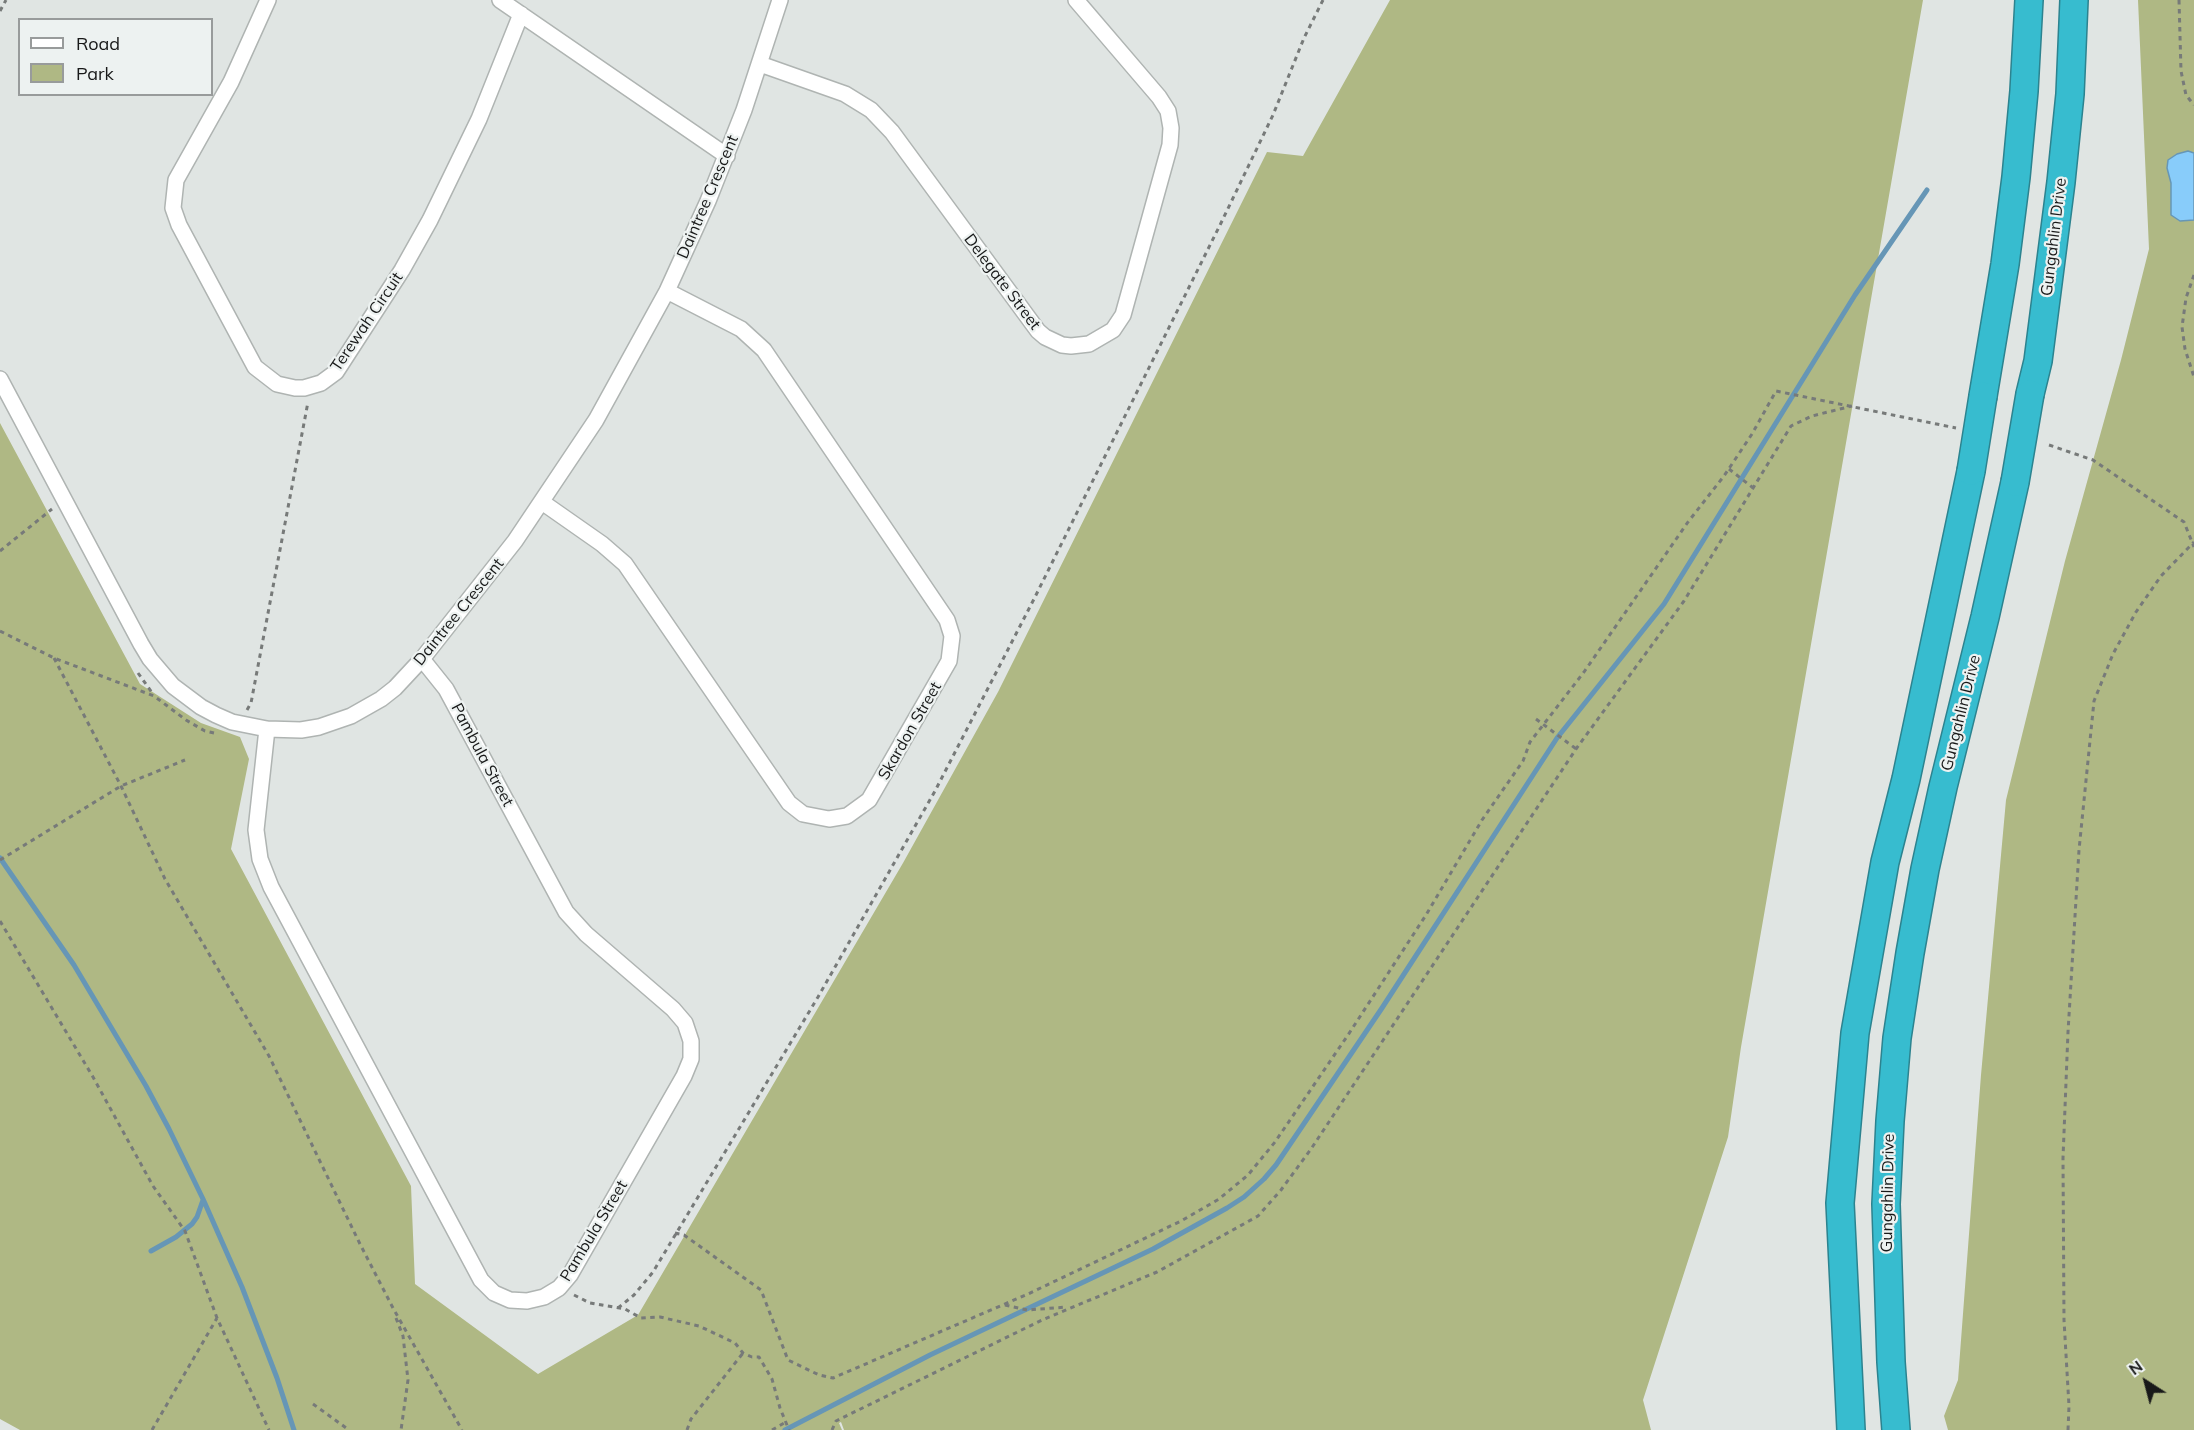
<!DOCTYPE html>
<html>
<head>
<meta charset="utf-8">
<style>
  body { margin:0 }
  #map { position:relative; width:2194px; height:1430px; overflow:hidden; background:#e0e5e3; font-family:Mulish,sans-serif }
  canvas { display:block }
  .legend { position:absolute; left:18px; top:18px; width:195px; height:78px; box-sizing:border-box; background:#edf2f1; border:2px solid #989b9b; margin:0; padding:8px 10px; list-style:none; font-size:18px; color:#181919 }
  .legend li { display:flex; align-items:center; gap:12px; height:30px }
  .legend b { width:30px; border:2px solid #989b9b }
  .north { position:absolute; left:2116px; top:1352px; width:60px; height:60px; -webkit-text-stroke:4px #edf2f1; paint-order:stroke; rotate:324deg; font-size:16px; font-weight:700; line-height:24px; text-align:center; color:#181919 }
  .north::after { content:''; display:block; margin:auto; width:21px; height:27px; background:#181919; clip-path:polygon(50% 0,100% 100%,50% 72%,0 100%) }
</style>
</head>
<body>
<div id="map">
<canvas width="2194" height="1430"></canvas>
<ul class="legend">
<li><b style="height:8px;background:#fff"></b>Road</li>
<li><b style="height:16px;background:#afb884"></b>Park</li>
</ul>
<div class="north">N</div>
</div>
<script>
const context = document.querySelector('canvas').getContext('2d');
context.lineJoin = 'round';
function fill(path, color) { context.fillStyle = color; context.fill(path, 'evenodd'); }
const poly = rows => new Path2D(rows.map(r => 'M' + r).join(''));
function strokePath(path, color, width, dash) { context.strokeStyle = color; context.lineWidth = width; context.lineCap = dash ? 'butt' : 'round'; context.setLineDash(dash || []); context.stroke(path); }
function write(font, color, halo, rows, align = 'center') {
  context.font = font + ' Mulish,sans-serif'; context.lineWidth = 4.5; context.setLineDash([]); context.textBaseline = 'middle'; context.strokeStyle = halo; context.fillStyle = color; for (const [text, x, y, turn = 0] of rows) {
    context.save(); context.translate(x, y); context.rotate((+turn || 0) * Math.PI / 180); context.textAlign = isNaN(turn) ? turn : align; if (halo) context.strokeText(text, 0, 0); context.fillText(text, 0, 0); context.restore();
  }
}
const green = poly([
  [1390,0,1923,0,1741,1047,1728,1137,1643,1400,1651,1430,844,1430,841,1422,839,1423,842,1430,20,1430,0,1419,0,423,140,684,201,723,240,737,249,759,231,849,411,1186,415,1284,538,1374,638,1315,903,863,998,692,1267,152,1303,156],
  [2138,0,2194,0,2194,1430,1948,1430,1944,1416,1958,1380,1981,1075,2006,800,2065,561,2121,360,2149,249]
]);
const water = poly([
  [2188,151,2194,153,2194,220,2180,221,2171,215,2171,183,2167,168,2168,160,2177,154,2188,151]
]);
const stream = poly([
  [0,858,74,965,146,1086,169,1129,203,1199,242,1287,277,1378,294,1430],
  [151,1251,176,1237,192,1224,197,1217,203,1200],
  [785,1430,930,1355,1153,1249,1227,1208,1244,1197,1264,1179,1276,1165,1382,1008,1557,738,1664,604,1855,295,1927,190]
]);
const path = poly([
  [2179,0,2181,71,2186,95,2194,105],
  [0,11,6,0],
  [2194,275,2186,298,2182,327,2185,349,2194,377],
  [2049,445,2093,460,2184,522,2194,547],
  [1729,469,1752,487],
  [0,551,52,509],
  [0,631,54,658,154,696,186,720,205,731,214,733],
  [54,658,121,786,165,879,269,1056,360,1244,393,1308,462,1430],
  [138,673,153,694],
  [247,710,251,703,308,402],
  [1536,719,1579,751],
  [0,860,121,786,185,760],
  [0,921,93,1077,153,1186,185,1231,217,1318,269,1430],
  [675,1233,684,1235,761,1290,788,1360,819,1375,833,1378,1028,1294,1181,1221,1219,1199,1248,1175,1275,1142,1348,1035,1426,915,1482,820,1523,761,1530,742,1584,672,1688,522,1724,476,1752,434,1776,391,1956,428],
  [574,1295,590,1303,625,1309,641,1318,660,1317,699,1326,735,1343,743,1353,752,1357,759,1357,772,1379,780,1408,789,1430],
  [1005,1305,1027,1310,1067,1307],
  [618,1308,634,1295,653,1272,818,997,935,791,1034,599,1221,223,1273,115,1304,38,1323,0],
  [396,1318,403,1336,408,1380,401,1430],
  [313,1404,349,1430],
  [152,1430,217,1318],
  [687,1430,691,1419,743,1353],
  [772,1430,786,1422],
  [832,1430,836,1421,1042,1320,1157,1272,1258,1216,1281,1190,1311,1149,1576,749,1684,601,1791,426,1812,416,1852,406],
  [2068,1430,2069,1406,2064,1320,2063,1158,2068,1032,2079,850,2094,701,2113,654,2136,612,2161,576,2194,542]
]);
const minor = poly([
  [268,0,231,82,176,180,173,208,179,225,255,367,277,384,295,388,304,388,321,383,336,372,402,270,430,220,479,119,521,14],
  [500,0,727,156],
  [760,64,845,94,871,110,892,132,1038,331,1045,337,1062,345,1071,346,1089,344,1113,330,1123,315,1170,145,1171,128,1168,111,1159,97,1076,0],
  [0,379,141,644,150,659,173,686,201,707,216,715,232,722,267,729,301,730,319,727,351,716,381,699,395,688,422,659,515,541,596,420,667,291,708,201,744,110,780,0],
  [542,502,602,544,625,564,789,803,803,814,829,819,847,816,869,800,949,661,952,636,947,620,764,350,741,329,667,291],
  [267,729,256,830,260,859,271,887,481,1280,494,1293,510,1300,527,1301,544,1297,559,1288,570,1275,684,1076,691,1059,691,1041,685,1023,673,1009,586,934,566,912,446,689,422,659]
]);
const motorway = poly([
  [2030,394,2038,361,2061,182,2070,94,2074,0],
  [1983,396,2005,264,2016,177,2024,91,2029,0],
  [1851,1430,1840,1203,1855,1033,1885,862,1906,779,1971,471],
  [1896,1430,1891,1362,1886,1204,1890,1121,1897,1038,1910,953,1925,869,1943,787,1985,617,2015,482]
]);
const motorwayBridge = poly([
  [1971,471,1983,396],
  [2015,482,2030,394]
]);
const streetNames = [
  ["Daintree Crescent",708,197,-67],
  ["Gungahlin Drive",2054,237,-83],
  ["Delegate Street",1002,282,53],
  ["Terewah Circuit",367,322,-56],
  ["Daintree Crescent",459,612,-51],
  ["Gungahlin Drive",1961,713,-76],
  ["Skardon Street",910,731,-60],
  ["Pambula Street",482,755,62],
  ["Gungahlin Drive",1888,1193,-89],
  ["Pambula Street",594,1231,-59]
];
fill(green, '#afb884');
fill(water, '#88ccfa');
strokePath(water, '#6696b6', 1.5);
strokePath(stream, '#6696b6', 5);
strokePath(minor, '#afb4b2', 18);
strokePath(motorway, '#2c838f', 30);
strokePath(path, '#777a79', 3, [4.5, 4.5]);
strokePath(minor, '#fff', 15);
strokePath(motorway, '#37bccf', 27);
strokePath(motorwayBridge, '#2c838f', 30, []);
strokePath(motorwayBridge, '#37bccf', 27);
write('16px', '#181919', '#edf2f1', streetNames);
</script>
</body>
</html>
